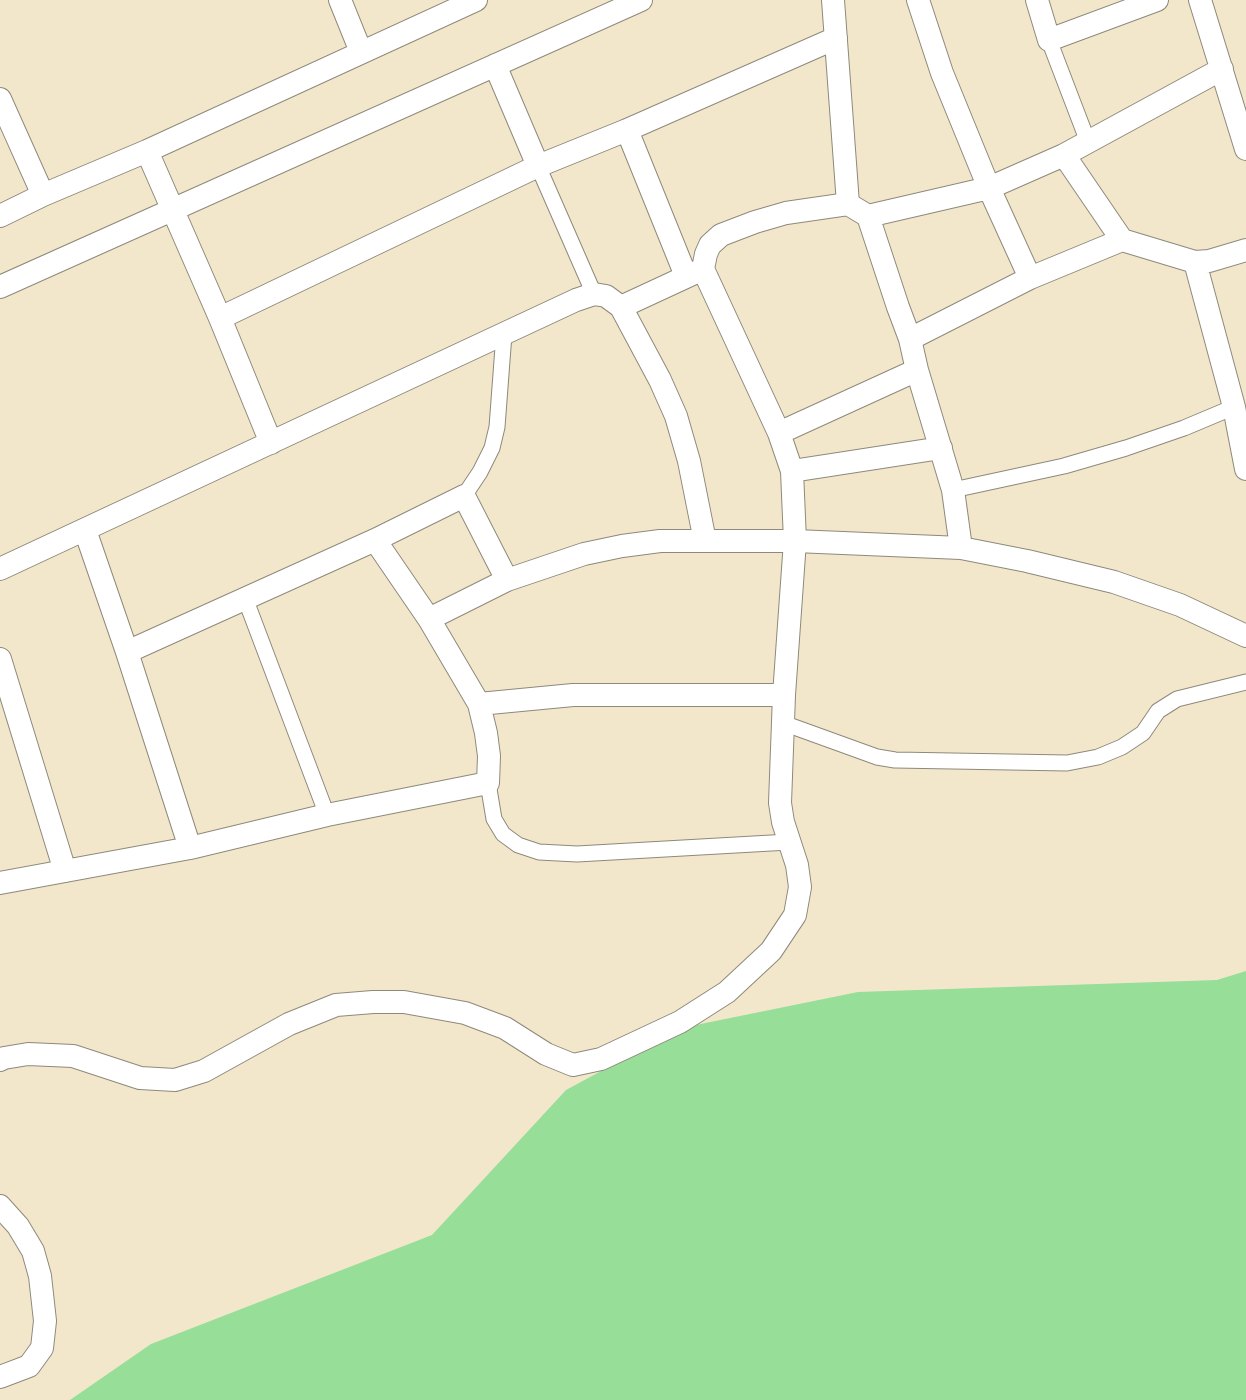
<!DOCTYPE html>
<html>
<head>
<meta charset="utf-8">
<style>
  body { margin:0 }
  canvas { display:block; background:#f2e7cb }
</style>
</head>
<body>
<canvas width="1246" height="1400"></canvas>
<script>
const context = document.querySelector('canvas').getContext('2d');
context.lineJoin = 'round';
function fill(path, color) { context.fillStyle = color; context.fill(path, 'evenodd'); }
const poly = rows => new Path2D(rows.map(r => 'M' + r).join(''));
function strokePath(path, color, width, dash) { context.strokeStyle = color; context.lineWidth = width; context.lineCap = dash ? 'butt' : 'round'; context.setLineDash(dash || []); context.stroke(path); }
const green = poly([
  [1246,971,1246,1400,70,1400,151,1344,432,1235,566,1090,681,1028,858,992,1217,980]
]);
const lane = poly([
  [1049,40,1088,142],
  [538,166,594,294],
  [953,490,1064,466,1126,448,1184,428,1234,407],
  [464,496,480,472,492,448,497,427,504,334],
  [245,598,327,815],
  [783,723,877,757,895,760,1067,763,1098,757,1122,747,1143,733,1158,711,1177,699,1246,682],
  [488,783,494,819,503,834,518,845,539,852,577,854,789,842]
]);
const street = poly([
  [340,0,361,52],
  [833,0,848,204],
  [918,0,942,73,989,188,1030,278],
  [1037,0,1049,40,1157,0],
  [1200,0,1246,149],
  [495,65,538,166],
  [0,99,43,195],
  [627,130,686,276],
  [147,151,220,318,271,443],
  [1064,155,1122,240,1195,262,1209,261,1246,250],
  [0,216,43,195,147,151,476,0],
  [868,216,898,307,910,339],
  [1195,262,1234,407,1246,469],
  [0,287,641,0],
  [621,307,660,380,676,416,689,461,705,541],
  [220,318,538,166,627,130,836,38],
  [917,370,953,490,961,548],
  [779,433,917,370,910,339,1030,278,1122,240],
  [792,471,941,448],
  [85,530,127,652,190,848],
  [375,540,429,619,479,704,573,695,784,695],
  [0,569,576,300,594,294,606,296,621,307,703,269,706,254,710,245,721,235,755,222,786,213,848,204,868,216,989,188,1064,155,1222,69],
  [429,619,507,580,584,554,622,546,660,541,795,541,961,548,1027,561,1114,582,1180,605,1246,636],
  [127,652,375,540,464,496,507,580],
  [0,659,65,871],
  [0,883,190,848,327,815,488,783,489,756,486,733,479,704],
  [0,1060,4,1058,28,1054,73,1056,140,1078,175,1080,204,1071,289,1024,336,1005,373,1002,404,1002,465,1013,505,1028,546,1054,573,1065,601,1059,680,1022,727,992,771,951,795,915,800,887,797,865,783,822,780,803,784,695,795,541,792,471,779,433,703,269],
  [0,1206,18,1226,33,1251,40,1276,45,1321,42,1348,29,1366,0,1377]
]);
fill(green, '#97de98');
strokePath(lane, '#8e897b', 17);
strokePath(street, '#8e897b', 24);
strokePath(lane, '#fff', 15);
strokePath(street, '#fff', 22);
</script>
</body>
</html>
